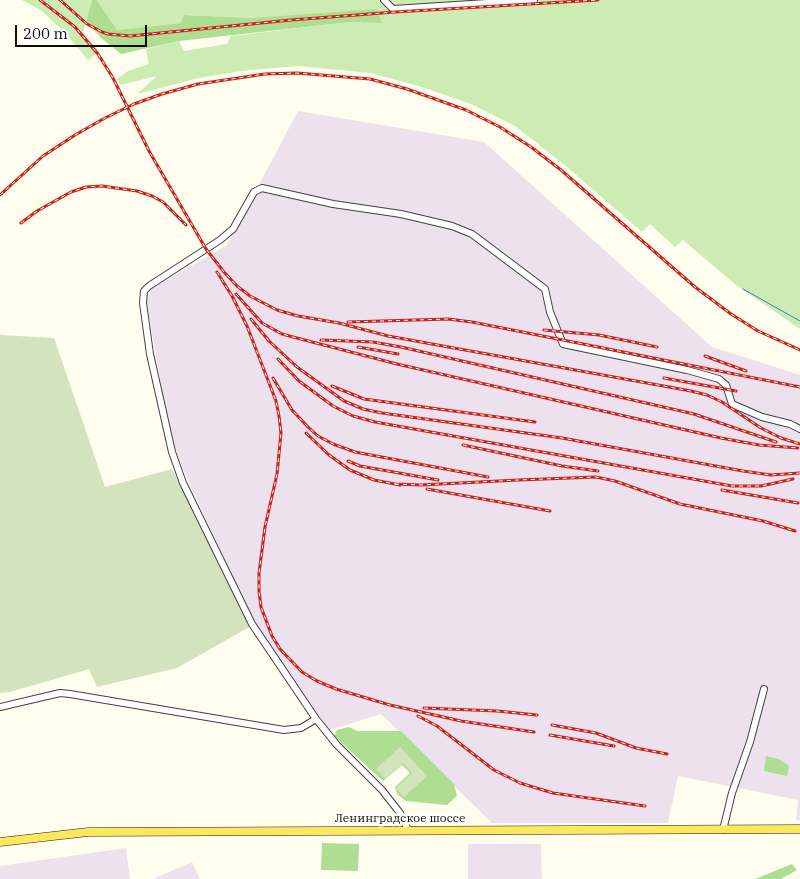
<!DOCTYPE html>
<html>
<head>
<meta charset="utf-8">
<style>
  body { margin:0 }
  #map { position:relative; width:800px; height:879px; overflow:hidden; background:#fffded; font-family:"IBM Plex Serif",serif }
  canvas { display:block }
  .scale { position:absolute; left:15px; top:25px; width:132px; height:22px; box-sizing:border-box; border:2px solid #0d0d0d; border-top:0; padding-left:6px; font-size:15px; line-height:18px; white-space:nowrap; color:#0d0d0d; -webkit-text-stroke:4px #fff; paint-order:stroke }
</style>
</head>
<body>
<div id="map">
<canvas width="800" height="879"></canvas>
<div class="scale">200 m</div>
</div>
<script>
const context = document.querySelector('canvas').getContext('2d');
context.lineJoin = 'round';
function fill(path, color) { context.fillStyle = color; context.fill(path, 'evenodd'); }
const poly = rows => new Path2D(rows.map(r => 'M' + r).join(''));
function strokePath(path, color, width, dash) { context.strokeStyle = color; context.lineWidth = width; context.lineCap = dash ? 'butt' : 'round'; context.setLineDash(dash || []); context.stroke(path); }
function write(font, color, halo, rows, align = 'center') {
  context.font = font + ' "IBM Plex Serif",serif'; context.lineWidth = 5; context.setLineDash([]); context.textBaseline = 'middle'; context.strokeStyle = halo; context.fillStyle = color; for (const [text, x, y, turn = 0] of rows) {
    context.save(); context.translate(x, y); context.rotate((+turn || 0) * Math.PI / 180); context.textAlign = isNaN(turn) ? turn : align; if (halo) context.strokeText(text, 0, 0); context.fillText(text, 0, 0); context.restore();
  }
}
const industrial = poly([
  [298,111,484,142,712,347,800,375,800,820,796,821,798,800,678,776,668,823,492,823,381,714,329,730,256,626,190,485,177,454,163,396,146,299,153,288,227,245],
  [468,844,541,844,542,879,468,879],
  [126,848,130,879,0,879,0,866],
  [192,862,200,879,153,879]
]);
const green = poly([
  [22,0,92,0,83,32,99,52,88,60,67,35,42,11],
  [97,0,800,0,800,329,736,285,683,240,675,247,650,224,642,232,566,166,515,126,471,104,422,87,371,73,298,66,241,71,199,78,137,94,157,76,120,85,117,79,128,71,149,64,146,49,179,41,184,51,227,44,231,36,351,22,382,23,184,15,182,23,117,30]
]);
const forest = poly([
  [92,0,97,0,117,30,181,23,184,15,254,18,377,9,382,23,351,22,179,41,121,54,101,38,86,21],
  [349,727,357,731,401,731,454,784,457,796,447,805,406,801,397,794,395,787,410,773,402,765,383,781,334,736,337,730],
  [766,756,779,759,789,766,787,776,764,771],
  [322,843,359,844,358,871,321,870],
  [792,864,797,870,781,879,755,879]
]);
const cemetery = poly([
  [0,335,54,338,105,487,172,469,251,626,177,668,97,687,89,669,10,692,0,693],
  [400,747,427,776,404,797,396,788,412,773,403,763,385,779,376,769]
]);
const stream = poly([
  [743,289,800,321]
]);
const minor = poly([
  [384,0,393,9,534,0],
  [0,707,60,693,70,694,284,730,301,728,316,719],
  [408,830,400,813,382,790,337,745,316,719,252,624,183,483,172,452,150,354,143,303,144,291,149,286,220,240,233,229,254,192,262,188,333,204,401,214,452,226,472,234,545,289,550,312,563,344,687,370,719,379,726,385,732,404,762,417,790,424,800,429],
  [723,830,732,793,750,742,764,689]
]);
const major = poly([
  [0,842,88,832,800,829]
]);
const rail = poly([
  [40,0,75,27,98,54,113,78,149,151,206,249,224,272,237,286,250,296,277,310,298,316,339,323,388,336,691,391,707,395,722,402,761,428,781,438,800,444],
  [60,0,87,24,102,32,108,34,130,36,291,20,395,12,598,0],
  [0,195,43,156,75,135,105,118,134,104,162,94,198,84,265,74,297,73,370,79,407,89,466,110,500,127,531,147,561,170,695,287,731,314,758,331,800,350],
  [21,223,37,211,71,192,86,187,102,186,137,191,152,196,163,202,186,225],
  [217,272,232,296,247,326,276,401,279,416,281,433,277,474,265,527,259,573,259,591,261,607,272,636,280,649,302,672,317,681,336,689,390,705,461,721,534,732],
  [236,294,262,323,282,334,293,337,397,364,721,438,759,445,798,448],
  [251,319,269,341,297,367,344,401,363,409,382,413,562,438,743,471,771,475,800,473],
  [348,322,448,319,472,322,800,387],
  [544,330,599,335,657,347],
  [321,340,373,342,401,347,694,414,776,442],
  [358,347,398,354],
  [705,356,746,371],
  [278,359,299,381,333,406,353,416,375,422,732,486],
  [273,378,292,410,308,427,318,436,333,444,355,452,488,477],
  [664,378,736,391],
  [332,386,364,399,535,422],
  [306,433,329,455,350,470,374,480,400,485],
  [463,445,562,466,598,471],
  [348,461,360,466,438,480],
  [395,484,421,485,518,480,596,477,615,481,680,504,763,521,795,531],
  [731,486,761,486,793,479],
  [427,489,550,511],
  [722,490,798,503],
  [424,708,497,711,537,715],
  [418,716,437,726,494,770,520,783,553,793,645,806],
  [552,725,596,733,636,748,667,754],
  [550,735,614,746]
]);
const streetNames = [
  ["Ленинградское шоссе",400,819]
];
fill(industrial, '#ece1ed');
fill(green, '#ccecb4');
fill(forest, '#adde92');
fill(cemetery, '#d3e3bd');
strokePath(stream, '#3084d6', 1);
strokePath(minor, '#404040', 8);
strokePath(major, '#1e1e1e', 9);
strokePath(minor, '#fff', 6);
strokePath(major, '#ffe75d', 8);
strokePath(rail, '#c7241c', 3);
strokePath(rail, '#fff', 1, [4]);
write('12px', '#0d0d0d', '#fff', streetNames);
</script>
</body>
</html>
